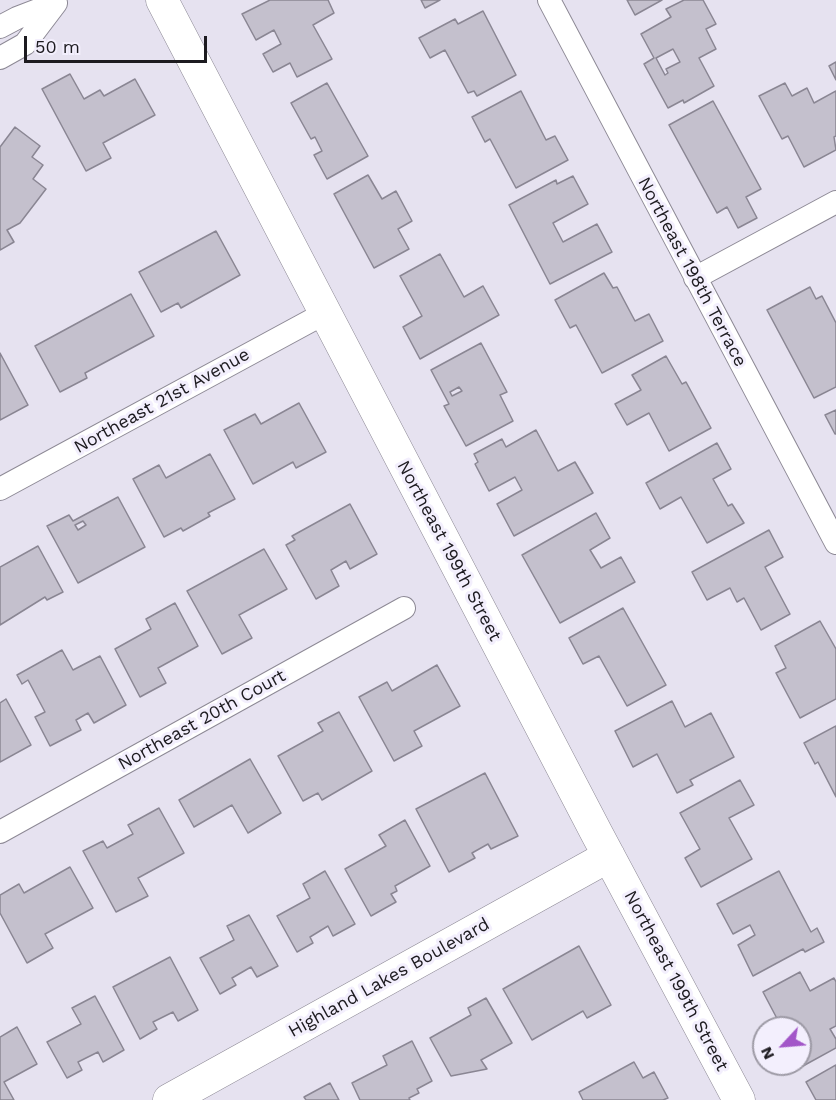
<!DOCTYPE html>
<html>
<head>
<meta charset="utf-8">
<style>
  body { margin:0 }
  #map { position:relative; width:836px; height:1100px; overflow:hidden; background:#e6e2f0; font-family:"Work Sans",sans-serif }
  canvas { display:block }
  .north { position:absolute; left:752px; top:1016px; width:60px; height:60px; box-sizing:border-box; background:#f3effd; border:2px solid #9d9aa5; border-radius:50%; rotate:244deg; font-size:16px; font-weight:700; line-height:24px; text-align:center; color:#1d1b20 }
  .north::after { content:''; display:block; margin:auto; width:21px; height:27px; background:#a256c8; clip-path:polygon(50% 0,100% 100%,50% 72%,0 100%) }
  .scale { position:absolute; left:24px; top:36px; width:183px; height:27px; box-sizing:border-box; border:3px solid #1d1b20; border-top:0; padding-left:8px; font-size:18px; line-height:21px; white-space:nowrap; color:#1d1b20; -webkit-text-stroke:4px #f3effd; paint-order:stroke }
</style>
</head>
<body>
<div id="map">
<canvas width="836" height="1100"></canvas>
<div class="north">N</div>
<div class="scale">50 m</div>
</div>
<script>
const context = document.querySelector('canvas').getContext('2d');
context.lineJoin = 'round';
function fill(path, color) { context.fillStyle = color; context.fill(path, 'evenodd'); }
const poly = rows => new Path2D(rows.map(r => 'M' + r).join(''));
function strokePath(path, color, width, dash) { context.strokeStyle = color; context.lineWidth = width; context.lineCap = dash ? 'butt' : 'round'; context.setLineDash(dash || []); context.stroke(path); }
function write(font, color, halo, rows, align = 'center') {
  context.font = font + ' "Work Sans",sans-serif'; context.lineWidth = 6; context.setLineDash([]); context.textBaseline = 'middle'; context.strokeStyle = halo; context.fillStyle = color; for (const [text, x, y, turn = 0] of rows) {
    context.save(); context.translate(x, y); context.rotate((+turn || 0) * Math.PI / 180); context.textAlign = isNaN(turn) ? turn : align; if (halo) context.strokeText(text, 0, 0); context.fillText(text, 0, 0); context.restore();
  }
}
const building = poly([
  [270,0,328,0,334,13,313,25,332,59,297,77,290,63,273,72,263,54,281,44,274,30,256,40,242,14,270,0],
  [421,0,440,0,425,8,421,0],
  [627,0,662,0,635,15,627,0],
  [684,0,703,0,716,24,706,29,716,49,699,58,714,86,684,103,683,100,668,108,644,64,654,58,641,34,671,17,666,9,684,0],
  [673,49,680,62,666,69,668,73,665,75,656,58,673,49],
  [483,11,516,75,477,96,474,91,468,93,445,50,430,58,419,38,455,19,458,24,483,11],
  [836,62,836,80,829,66,836,62],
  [70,74,84,99,100,90,104,96,135,79,155,115,103,143,111,158,86,171,42,89,70,74],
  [327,83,368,156,327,179,314,155,322,151,315,137,311,139,291,103,327,83],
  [785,83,792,96,807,88,814,103,836,91,836,136,834,137,836,150,804,167,788,136,782,139,759,96,785,83],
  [521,91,546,140,555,136,568,160,516,188,490,139,485,142,472,117,521,91],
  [713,101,761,189,746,197,757,218,738,228,727,207,717,213,669,125,713,101],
  [15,127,40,146,32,157,43,165,33,179,46,189,20,223,7,230,14,242,0,250,0,147,15,127],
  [368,175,382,199,396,191,412,221,398,229,409,249,374,268,334,194,368,175],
  [573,176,588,204,553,223,563,242,597,224,612,252,550,284,509,205,556,180,557,184,573,176],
  [216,231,240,275,181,308,178,303,161,312,139,272,216,231],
  [440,254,464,297,483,286,499,315,420,359,403,327,422,316,400,276,440,254],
  [604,273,613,288,617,287,635,321,649,314,663,341,602,373,576,325,570,328,555,300,604,273],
  [810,287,816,299,822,296,836,323,836,387,814,398,767,310,810,287],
  [131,294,154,336,85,373,87,378,60,392,35,346,131,294],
  [481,343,507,392,500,395,513,421,466,446,444,406,449,404,431,370,481,343],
  [459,387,462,391,452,396,450,392,459,387],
  [0,353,28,405,0,420,0,353],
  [666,356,682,384,686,382,711,428,669,451,649,413,627,425,615,404,641,390,632,375,666,356],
  [299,403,326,452,296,468,293,462,253,484,224,430,255,414,261,424,299,403],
  [836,410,836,434,835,434,825,415,836,410],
  [536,430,558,471,575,462,593,493,514,536,497,504,522,490,515,477,489,491,475,464,478,462,474,454,502,439,506,447,536,430],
  [717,443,731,469,713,479,728,506,732,504,744,523,707,543,681,497,660,509,646,483,717,443],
  [210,454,235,499,208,513,210,516,183,531,181,528,164,537,133,479,159,465,166,478,210,454],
  [118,497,145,547,78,583,47,526,69,515,73,521,118,497],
  [83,521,86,525,78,530,75,525,83,521],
  [350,504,377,554,350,569,346,561,331,570,339,586,316,599,286,545,295,540,292,536,350,504],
  [596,513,610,538,590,550,601,568,621,557,635,582,560,623,522,555,596,513],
  [769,530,783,557,765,567,790,614,761,630,744,598,737,602,730,588,707,600,692,572,769,530],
  [38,546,63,592,47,600,45,597,0,625,0,567,38,546],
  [264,549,287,589,239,615,252,638,222,654,187,591,264,549],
  [175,603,198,646,158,668,166,683,140,697,115,649,151,629,146,619,175,603],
  [623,608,666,685,627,706,599,656,583,664,569,638,623,608],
  [820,621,836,649,836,699,800,718,776,673,786,668,775,646,820,621],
  [62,650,73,670,100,656,126,705,94,723,88,713,76,720,81,730,50,746,35,717,45,712,28,680,22,684,17,675,62,650],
  [437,665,460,706,414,731,422,746,394,761,359,697,387,682,392,691,437,665],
  [6,699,31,745,0,762,0,703,6,699],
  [672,701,685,727,711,713,734,757,690,780,693,785,677,793,657,754,633,767,615,731,672,701],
  [339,712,372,771,322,800,318,793,303,801,278,756,323,731,318,723,339,712],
  [836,726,836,797,818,762,815,764,804,743,836,726],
  [250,759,281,813,248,833,232,805,194,827,179,800,250,759],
  [485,773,518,836,491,849,488,844,472,853,475,858,449,872,416,809,485,773],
  [740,780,754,805,729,818,752,859,701,887,685,858,700,849,680,813,740,780],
  [159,808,184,853,138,878,148,896,116,912,83,851,103,841,107,848,133,834,128,825,159,808],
  [405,820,430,866,395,886,397,891,391,894,396,902,371,916,345,869,386,846,379,835,405,820],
  [70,867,93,908,45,934,53,948,27,963,0,913,0,895,19,884,24,893,70,867],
  [325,871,355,924,333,936,328,926,310,937,313,943,297,952,277,916,310,898,303,884,325,871],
  [779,871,811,932,817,928,824,942,805,952,803,949,753,976,738,945,755,935,750,925,733,934,717,904,779,871],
  [249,915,278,966,257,977,251,967,232,978,236,985,220,994,200,958,234,940,227,926,249,915],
  [579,946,611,1005,587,1018,583,1011,532,1040,503,989,579,946],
  [170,957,198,1010,178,1021,173,1012,153,1022,157,1029,140,1039,113,987,170,957],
  [800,972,810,991,834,978,836,982,836,1026,830,1029,836,1039,836,1048,803,1066,800,1061,800,1028,782,1028,763,992,800,972],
  [95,996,124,1050,103,1062,98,1052,78,1062,82,1070,67,1078,47,1042,81,1024,72,1008,95,996],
  [486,998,512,1043,481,1060,487,1069,451,1076,430,1038,471,1015,468,1008,486,998],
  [17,1027,37,1064,4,1082,14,1100,0,1100,0,1037,17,1027],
  [412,1041,432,1081,417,1089,419,1093,409,1098,410,1100,360,1100,352,1083,387,1065,383,1056,412,1041],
  [634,1062,643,1078,654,1072,668,1098,663,1100,583,1100,579,1092,634,1062],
  [836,1065,836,1100,816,1100,806,1082,836,1065],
  [330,1083,339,1100,306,1100,304,1097,330,1083]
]);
const street = poly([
  [549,0,836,543],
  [0,27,17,18,56,3],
  [0,58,25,44,56,3],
  [695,278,836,202],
  [0,489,325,313],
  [0,832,404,608]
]);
const secondary = poly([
  [162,0,597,834,739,1100],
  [169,1100,609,856]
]);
const streetNames = [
  ["Northeast 198th Terrace",692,272,62],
  ["Northeast 21st Avenue",162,401,-29],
  ["Northeast 199th Street",449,551,62],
  ["Northeast 20th Court",202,720,-29],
  ["Highland Lakes Boulevard",389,978,-29],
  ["Northeast 199th Street",676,981,62]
];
fill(building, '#c4c0cd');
strokePath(building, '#8a8693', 1.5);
strokePath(street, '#8d8995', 24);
strokePath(secondary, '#8d8995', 33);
strokePath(street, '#fff', 22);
strokePath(secondary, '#fff', 32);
write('18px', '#1d1b20', '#f3effd', streetNames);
</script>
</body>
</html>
